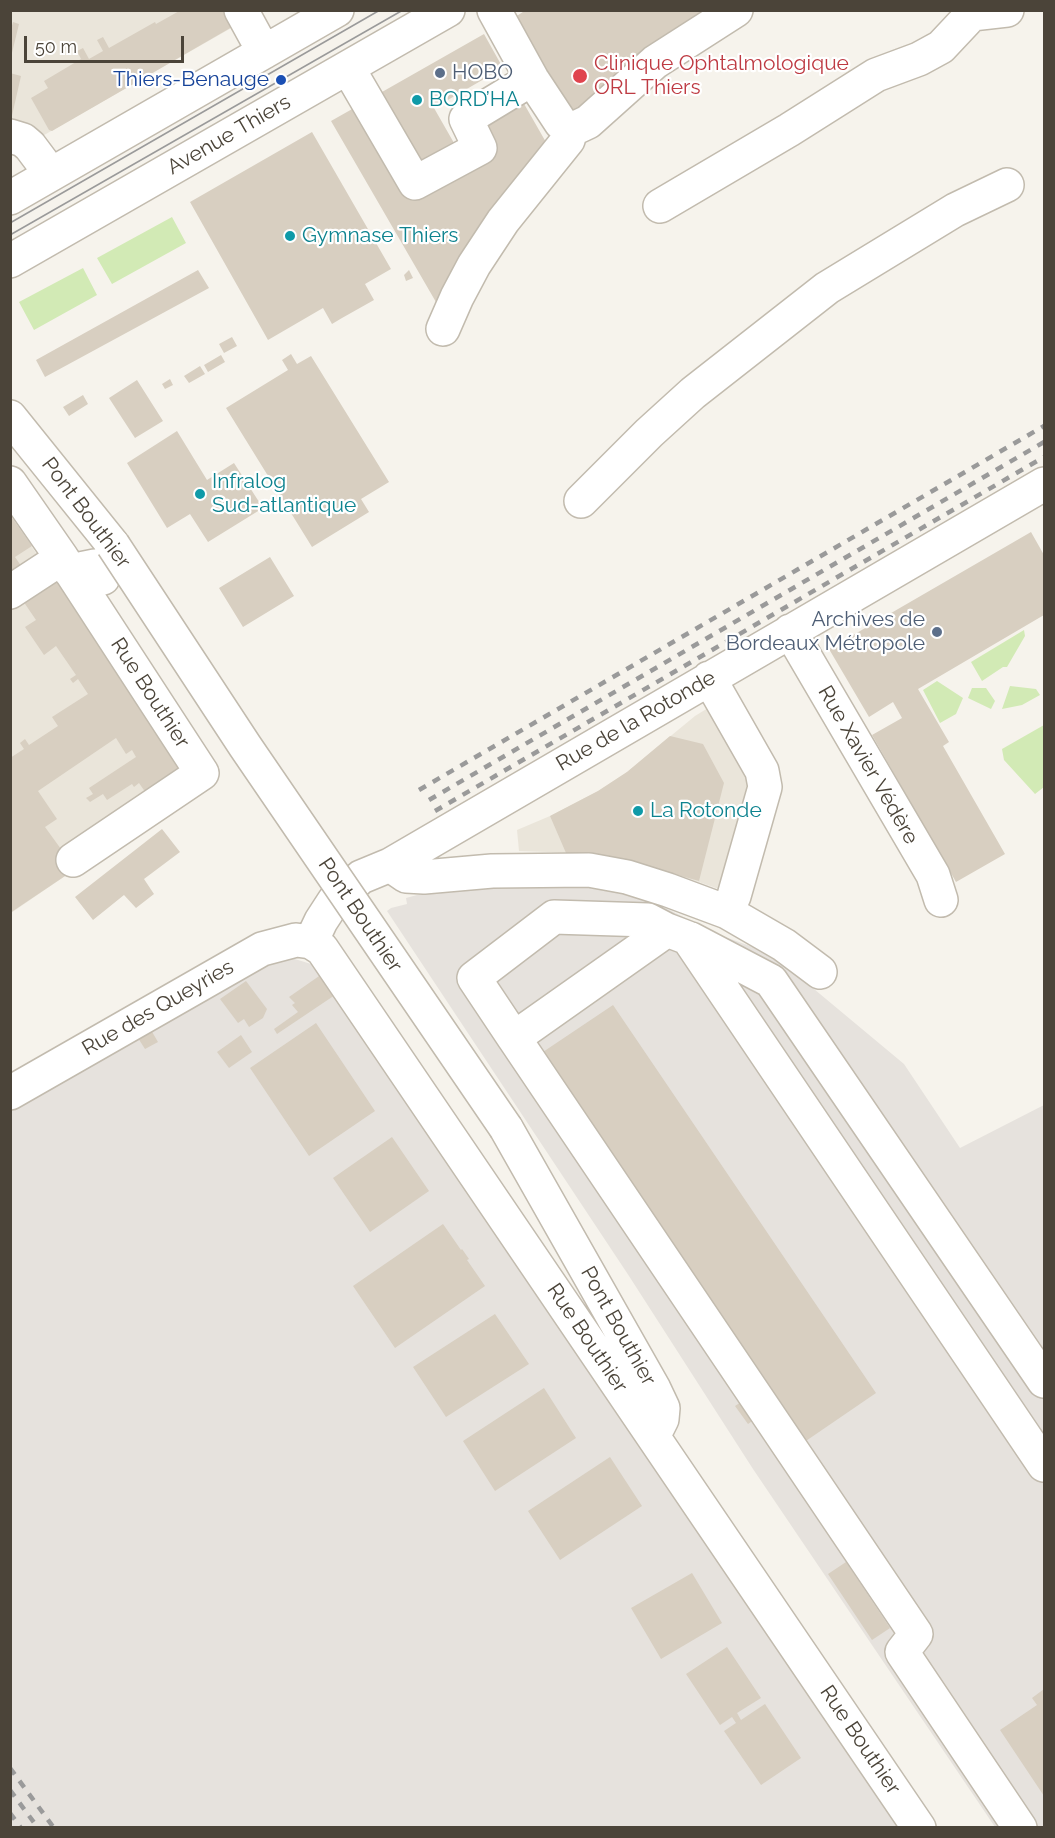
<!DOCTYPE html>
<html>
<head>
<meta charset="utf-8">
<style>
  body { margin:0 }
  #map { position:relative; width:1055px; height:1838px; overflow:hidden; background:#f6f3ec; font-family:Raleway,sans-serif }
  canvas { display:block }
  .frame { position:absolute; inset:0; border:12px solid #4b4439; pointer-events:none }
  .scale { position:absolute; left:24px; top:36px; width:160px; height:27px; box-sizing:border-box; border:3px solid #4b4439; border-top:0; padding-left:8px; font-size:18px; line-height:21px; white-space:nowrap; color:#4b4439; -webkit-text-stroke:4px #fff; paint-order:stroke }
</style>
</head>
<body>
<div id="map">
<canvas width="1055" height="1838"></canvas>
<div class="frame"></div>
<div class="scale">50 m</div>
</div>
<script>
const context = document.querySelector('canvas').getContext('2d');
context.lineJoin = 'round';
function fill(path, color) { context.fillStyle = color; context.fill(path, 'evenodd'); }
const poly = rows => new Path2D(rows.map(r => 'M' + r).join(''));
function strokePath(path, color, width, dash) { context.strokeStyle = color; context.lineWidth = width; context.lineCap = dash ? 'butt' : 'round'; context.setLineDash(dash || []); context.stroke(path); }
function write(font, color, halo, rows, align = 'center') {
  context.font = font + ' Raleway,sans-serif'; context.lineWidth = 4.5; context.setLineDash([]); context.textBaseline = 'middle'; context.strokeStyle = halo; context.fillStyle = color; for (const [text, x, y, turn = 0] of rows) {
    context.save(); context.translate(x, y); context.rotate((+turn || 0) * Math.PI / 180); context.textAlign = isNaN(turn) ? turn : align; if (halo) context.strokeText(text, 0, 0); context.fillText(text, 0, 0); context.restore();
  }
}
const residential = poly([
  [11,11,261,11,11,154],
  [10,515,187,774,71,872,11,913],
  [708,708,749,778,719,889,661,869,578,853,519,851,517,830,550,816,598,791,627,772,695,716]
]);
const industrial = poly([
  [493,885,583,886,636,893,717,934,772,954,904,1064,960,1148,1044,1105,1044,1827,995,1827,753,1469,629,1276,387,911,391,908,407,904,406,898,417,895],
  [262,949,321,967,908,1827,11,1827,10,1098]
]);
const green = poly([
  [172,217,186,243,112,284,97,258],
  [83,268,97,295,34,330,19,302],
  [1024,630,1025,636,1007,667,1003,667,982,681,971,662],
  [937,681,963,698,956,714,940,723,923,690],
  [1010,686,1036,689,1040,695,1022,705,1002,709],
  [972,688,986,688,995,701,991,709,968,698],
  [1044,725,1044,787,1035,794,1004,760,1002,749]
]);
const building = poly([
  [181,10,222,10,232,27,52,131,49,130,31,98,48,88,44,81,81,59,77,51,83,48,89,59,103,51,97,40,103,37,109,48,155,22,156,24],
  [526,10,708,10,634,59,594,93,570,120,512,19],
  [13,22,19,24,11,57,10,32],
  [484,34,503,68,434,108,454,143,422,161,382,92],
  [10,73,21,76,11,120,10,120],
  [519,95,547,144,440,309,331,121,354,108,412,198,495,157,478,119],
  [312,132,391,269,365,284,374,300,342,318,332,324,323,308,268,340,190,202],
  [198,270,209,288,45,377,36,360],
  [409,270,413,278,406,281,404,275],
  [232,337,237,346,224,353,219,344],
  [291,354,297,364,311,356,389,482,361,499,369,512,312,547,226,408,288,370,282,360],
  [221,355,225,362,208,372,204,365],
  [200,366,205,374,189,383,184,376],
  [170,379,173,385,165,389,162,384],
  [137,380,163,421,135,438,109,398],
  [83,395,88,404,69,416,63,407],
  [177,431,207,480,234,463,263,508,208,542,190,514,167,528,127,463],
  [10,515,32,546,15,557,26,573,10,584],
  [1031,532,1044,555,1044,615,918,689,949,742,943,746,1005,854,956,882,872,735,902,718,893,702,869,717,829,649],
  [270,557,294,596,243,627,219,588],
  [51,573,185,772,148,796,139,783,134,787,132,784,107,800,103,794,90,802,86,798,93,794,89,788,136,757,132,750,126,754,116,738,38,791,57,819,45,827,66,856,71,872,10,913,10,758,24,749,20,743,25,739,29,745,58,726,52,717,88,694,78,679,73,683,70,679,76,675,56,646,44,655,25,627,36,620,19,595],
  [670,736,703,744,724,783,699,881,631,862,566,853,550,816,598,791,627,772],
  [162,829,180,852,144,879,154,894,136,908,124,895,93,920,75,897],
  [322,974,335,995,277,1034,274,1029,298,1012,292,1005,295,1003,289,997],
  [246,981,267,1009,263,1018,249,1027,244,1019,238,1023,220,999],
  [613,1005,876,1393,800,1445,537,1056],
  [316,1023,375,1111,309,1156,250,1068],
  [151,1030,158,1042,145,1049,138,1038],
  [241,1035,252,1052,229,1068,217,1052],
  [392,1137,429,1191,370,1232,333,1178],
  [443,1224,461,1250,462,1249,469,1259,467,1260,485,1286,395,1348,353,1286],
  [495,1314,529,1364,446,1417,413,1367],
  [544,1388,576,1438,495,1491,463,1441],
  [746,1399,758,1417,748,1424,735,1406],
  [610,1457,642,1506,560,1560,528,1511],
  [846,1562,890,1628,872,1640,828,1574],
  [692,1573,722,1623,661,1659,631,1608],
  [727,1647,761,1698,737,1713,741,1720,765,1704,801,1758,761,1785,724,1731,736,1723,732,1717,720,1725,686,1674],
  [1044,1689,1044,1796,1000,1730,1037,1705,1032,1698]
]);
const minor = poly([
  [241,10,264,52],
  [494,10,532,79,561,123,571,130],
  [971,10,972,14,1007,10],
  [348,68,415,183,480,148,466,119,532,79],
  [10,136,23,140,30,146,51,174],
  [10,198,337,10],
  [660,206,789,130,876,75,919,59,941,47,972,14],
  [10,261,448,10],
  [443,329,457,297,474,265,503,221,568,140,571,130,588,122,655,62,736,10],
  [10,417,113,545],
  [10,483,62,558,202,773,73,860],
  [581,501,649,433,693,393,827,288,955,210,1007,185],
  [70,571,95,566,103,578],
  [10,592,62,558],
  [790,631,933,875,941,900],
  [390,865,406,876,424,877,492,871,589,870,627,877,668,890,727,912,734,896,765,787,762,771,709,678],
  [727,912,784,945,820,972],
  [691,939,771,981,1044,1381],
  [311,942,321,921,334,901,361,877,390,865,1044,484],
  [514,1038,474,978,554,917,648,920,667,930],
  [10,1093,262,949,296,940,311,942,322,949,919,1828],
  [506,1128,654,1389,663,1408,662,1419,658,1427,651,1431],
  [1020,1828,902,1652,916,1634,514,1038,667,930,688,938,1044,1465]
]);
const tram = poly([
  [10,223,380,10],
  [10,235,403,10]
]);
const rail = poly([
  [419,790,1044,426],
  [429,800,1044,442],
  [435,811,1044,457],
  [10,1768,54,1828],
  [10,1790,38,1828],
  [10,1813,21,1828]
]);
const minorBridge = poly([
  [113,545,245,746,506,1128]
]);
const markers = [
  [440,73,6,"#5c6f8a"],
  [580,76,8,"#e0444e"],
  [281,80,6,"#1a4fb4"],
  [417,100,6,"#0f9aa8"],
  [290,236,6,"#0f9aa8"],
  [200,494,6,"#0f9aa8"],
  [937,632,6,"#5c6f8a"],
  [638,811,6,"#0f9aa8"]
];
const healthNames = [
  ["Clinique Ophtalmologique",594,64],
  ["ORL Thiers",594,88]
];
const serviceNames = [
  ["HOBO",452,73],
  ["Archives de",925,620,"right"],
  ["Bordeaux Métropole",925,644,"right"]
];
const transitNames = [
  ["Thiers-Benauge",269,80]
];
const cultureNames = [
  ["BORD’HA",429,100],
  ["Gymnase Thiers",302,236],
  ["Infralog",212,482],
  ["Sud-atlantique",212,506],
  ["La Rotonde",650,811]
];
const streetNames = [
  ["Avenue Thiers",229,135,-30],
  ["Pont Bouthier",86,513,53],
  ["Rue Bouthier",150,693,57],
  ["Rue de la Rotonde",636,721,-30],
  ["Rue Xavier Védère",868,765,60],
  ["Pont Bouthier",360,915,56],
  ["Rue des Queyries",158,1008,-30],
  ["Pont Bouthier",618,1326,61],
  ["Rue Bouthier",587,1338,56],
  ["Rue Bouthier",860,1740,56]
];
fill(residential, '#eae5da');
fill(industrial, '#e6e2dd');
fill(green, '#d2eab5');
fill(building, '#d8cfc1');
strokePath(minor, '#c2bbae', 36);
strokePath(minor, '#fff', 33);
strokePath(tram, '#9a9a9a', 1.5);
strokePath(rail, '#9a9a9a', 4.5, [8, 8]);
strokePath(minorBridge, '#c2bbae', 36, []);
strokePath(minorBridge, '#fff', 33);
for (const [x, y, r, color] of markers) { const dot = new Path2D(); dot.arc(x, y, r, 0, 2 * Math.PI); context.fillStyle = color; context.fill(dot); strokePath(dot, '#fff', 2); }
write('21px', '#be3a42', '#fff', healthNames, 'left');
write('21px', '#4e5e75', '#fff', serviceNames, 'left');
write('21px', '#164399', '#fff', transitNames, 'right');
write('21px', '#0d838f', '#fff', cultureNames, 'left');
write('21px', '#4b4439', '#fff', streetNames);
</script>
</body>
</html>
